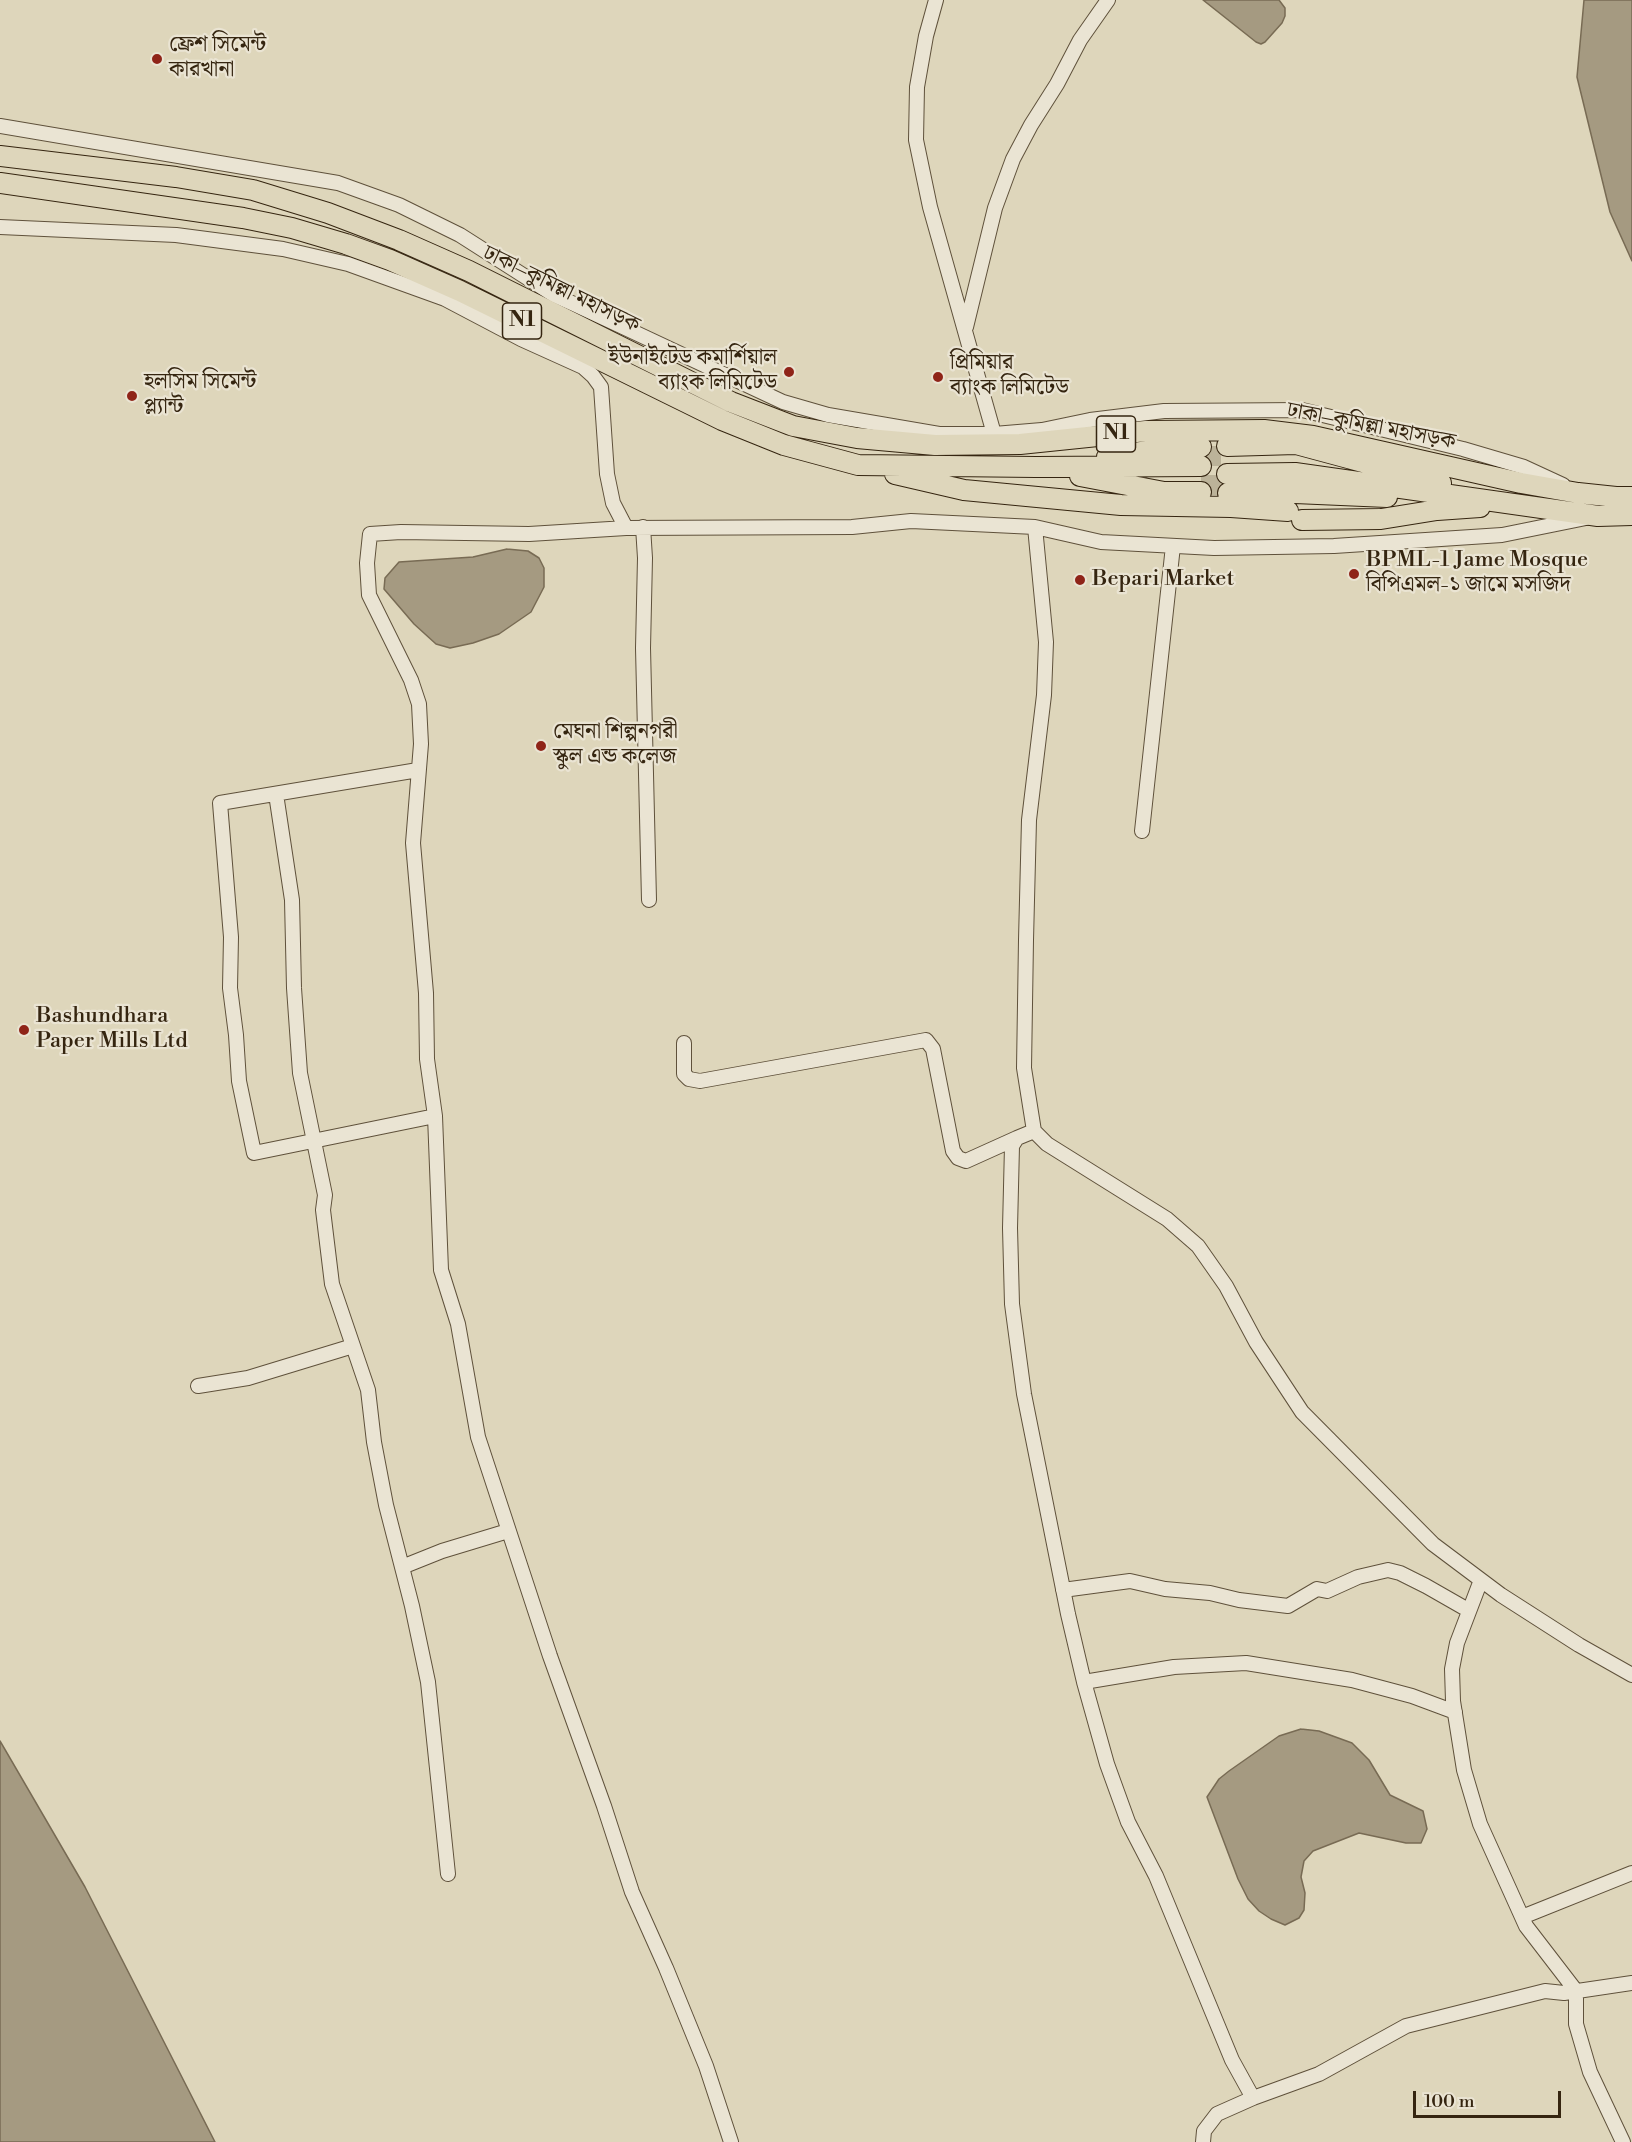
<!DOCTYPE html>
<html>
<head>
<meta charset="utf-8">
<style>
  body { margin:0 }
  #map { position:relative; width:1632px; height:2142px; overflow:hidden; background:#ded6bb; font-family:"Libre Bodoni",serif }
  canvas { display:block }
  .scale { position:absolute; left:1413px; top:2091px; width:148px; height:27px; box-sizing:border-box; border:3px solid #352510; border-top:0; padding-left:8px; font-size:18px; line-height:21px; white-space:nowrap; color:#352510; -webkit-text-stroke:4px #eae4d3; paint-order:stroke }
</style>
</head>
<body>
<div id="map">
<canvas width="1632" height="2142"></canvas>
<div class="scale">100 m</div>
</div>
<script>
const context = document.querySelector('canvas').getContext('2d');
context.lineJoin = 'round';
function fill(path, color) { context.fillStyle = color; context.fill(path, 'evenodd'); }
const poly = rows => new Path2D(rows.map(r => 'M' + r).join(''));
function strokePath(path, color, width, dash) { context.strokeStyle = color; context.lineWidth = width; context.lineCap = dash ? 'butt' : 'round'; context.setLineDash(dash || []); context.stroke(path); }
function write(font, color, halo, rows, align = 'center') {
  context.font = font + ' "Libre Bodoni","Noto Serif Bengali",serif'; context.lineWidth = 4.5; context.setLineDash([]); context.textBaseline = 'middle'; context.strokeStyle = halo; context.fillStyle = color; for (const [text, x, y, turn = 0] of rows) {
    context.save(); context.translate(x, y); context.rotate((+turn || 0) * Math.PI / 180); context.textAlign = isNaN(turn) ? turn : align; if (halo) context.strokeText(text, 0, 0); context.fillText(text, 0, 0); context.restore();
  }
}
const water = poly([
  [1203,0,1279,0,1285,8,1285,16,1282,23,1265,42,1261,44,1256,42,1203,0],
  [1584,0,1632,0,1632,261,1610,212,1577,77,1584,0],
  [507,549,528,551,539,558,544,568,544,587,531,612,499,634,473,643,450,648,436,644,414,624,384,589,385,578,399,562,473,557,507,549],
  [1301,1729,1319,1731,1352,1743,1369,1760,1390,1795,1423,1811,1427,1829,1421,1843,1406,1843,1359,1833,1313,1851,1304,1861,1301,1877,1305,1893,1304,1910,1299,1918,1285,1925,1271,1919,1259,1911,1248,1899,1238,1879,1207,1797,1219,1779,1229,1771,1279,1736,1301,1729],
  [0,1741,85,1887,215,2142,0,2142,0,1741]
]);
const highwayTunnel = poly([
  [1201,456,1227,456],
  [1201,485,1228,485]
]);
const minor = poly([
  [936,0,926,36,917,87,916,140,930,207,994,434],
  [0,126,338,183,399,205,460,235,554,295,574,304,783,402,828,415,939,434,994,434,1042,430,1090,420,1164,411,1302,410,1463,449,1524,467,1563,485],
  [0,227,176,235,283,249,348,264,445,299,521,339,583,367,593,376,601,387,607,474,613,503,626,528,852,527,911,521,1035,527,1101,542,1214,548,1334,546,1502,535,1586,518],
  [966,327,995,208,1013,159,1031,125,1057,84,1080,40,1108,0],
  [643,527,645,558,643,648,649,900],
  [1035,527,1046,642,1044,695,1029,820,1026,940,1024,1068,1034,1131,1047,1144,1167,1219,1198,1246,1226,1286,1256,1342,1302,1412,1433,1544,1501,1595,1579,1645,1632,1675],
  [626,528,529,534,401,532,370,534,367,563,369,595,411,680,419,704,421,744,413,843,426,993,427,1059,435,1116,441,1270,458,1324,478,1437,550,1656,604,1806,632,1892,666,1968,706,2066,731,2142],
  [418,770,220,803,231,937,230,988,236,1035,239,1081,254,1153,435,1116],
  [276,794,292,900,294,988,300,1073,325,1195,323,1210,332,1284,368,1390,374,1442,386,1505,412,1606,428,1682,448,1874],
  [1142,831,1173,546],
  [684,1043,684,1074,689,1079,700,1081,926,1040,933,1049,953,1151,958,1158,966,1161,1017,1138],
  [1034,1131,1017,1138,1012,1146,1010,1228,1012,1304,1024,1394,1068,1614,1084,1682,1107,1764,1128,1822,1156,1876,1232,2060,1253,2098],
  [198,1386,248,1378,353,1346],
  [402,1567,442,1551,508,1531],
  [1481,1580,1457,1643,1452,1669,1453,1701,1464,1770,1480,1824,1526,1926,1576,1991,1576,2024,1590,2072,1623,2142],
  [1063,1590,1130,1581,1165,1589,1210,1593,1239,1600,1288,1606,1317,1589,1327,1591,1358,1577,1388,1570,1400,1573,1426,1586,1468,1610],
  [1084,1682,1174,1667,1246,1663,1352,1680,1412,1696,1455,1712],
  [1522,1917,1632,1873],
  [1203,2142,1204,2131,1217,2114,1253,2098,1319,2074,1406,2026,1545,1991,1564,1993,1632,1983]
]);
const highway = poly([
  [0,156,176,177,253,190,328,213,399,240,469,271,731,402,793,426,857,438,935,445,1020,444,1146,431,1264,430,1313,436,1521,483,1578,493,1616,497,1632,497],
  [0,183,243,218,292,228,346,244,390,260,460,291,722,420,784,445,858,465,1036,467,1201,466],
  [1227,446,1296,444,1441,483],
  [1107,457,1162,449,1201,447],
  [895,474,964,490,1121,505,1231,507,1288,511],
  [1227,474,1295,473,1598,516,1632,515],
  [1080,476,1164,492,1201,492],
  [1228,493,1295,493,1387,497],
  [1302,520,1381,519,1437,510,1480,507]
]);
const markers = [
  [157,59,6,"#8f2418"],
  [789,372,6,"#8f2418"],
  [938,377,6,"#8f2418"],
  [132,396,6,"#8f2418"],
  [1354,574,6,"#8f2418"],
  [1080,580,6,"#8f2418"],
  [541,746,6,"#8f2418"],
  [24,1030,6,"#8f2418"]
];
const shields = [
  [522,321,39],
  [1116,434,39]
];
const shieldNames = [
  ["N1",522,321],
  ["N1",1116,434]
];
const poiNames = [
  ["ফ্রেশ সিমেন্ট",169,46],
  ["কারখানা",169,71],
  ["ইউনাইটেড কমার্শিয়াল",777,359,"right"],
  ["ব্যাংক লিমিটেড",777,384,"right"],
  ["প্রিমিয়ার",950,364],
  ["ব্যাংক লিমিটেড",950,389],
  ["হলসিম সিমেন্ট",144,383],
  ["প্ল্যান্ট",144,408],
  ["BPML-1 Jame Mosque",1366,561],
  ["বিপিএমল-১ জামে মসজিদ",1366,586],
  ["Bepari Market",1092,580],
  ["মেঘনা শিল্পনগরী",553,733],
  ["স্কুল এন্ড কলেজ",553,758],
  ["Bashundhara",36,1017],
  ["Paper Mills Ltd",36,1042]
];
const streetNames = [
  ["ঢাকা–কুমিল্লা মহাসড়ক",561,290,26],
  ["ঢাকা–কুমিল্লা মহাসড়ক",1371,427,11]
];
fill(water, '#a59a81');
strokePath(water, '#786b54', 1.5);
strokePath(highwayTunnel, '#bcb399', 20, [20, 10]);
strokePath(minor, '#5f513b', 16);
strokePath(highway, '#352510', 22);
strokePath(minor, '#eae4d3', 14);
strokePath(highway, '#ded6bb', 20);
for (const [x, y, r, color] of markers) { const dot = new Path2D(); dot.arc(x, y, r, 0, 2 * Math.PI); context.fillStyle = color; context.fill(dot); strokePath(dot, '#eae4d3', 2); }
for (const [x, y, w] of shields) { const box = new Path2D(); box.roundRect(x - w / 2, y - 18, w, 36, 4.5); context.fillStyle = '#eae4d3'; context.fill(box); strokePath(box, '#352510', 1.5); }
write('bold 21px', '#352510', null, shieldNames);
write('22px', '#352510', '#eae4d3', poiNames, 'left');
write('22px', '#352510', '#eae4d3', streetNames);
</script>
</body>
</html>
